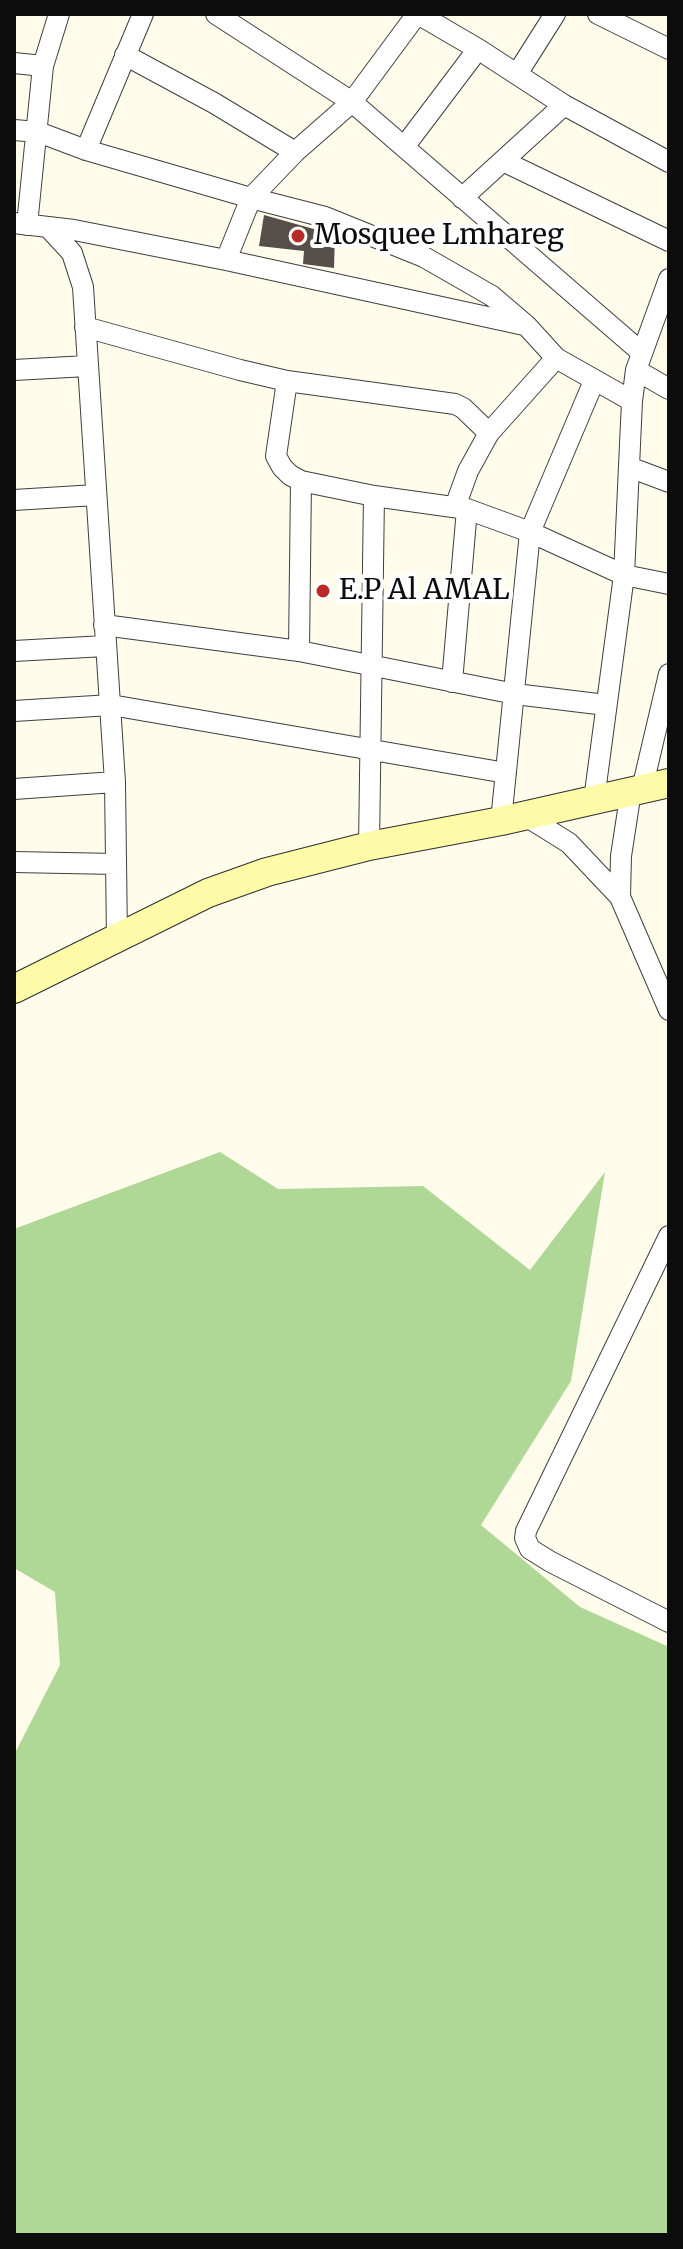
<!DOCTYPE html>
<html>
<head>
<meta charset="utf-8">
<style>
  body { margin:0 }
  #map { position:relative; width:683px; height:2249px; overflow:hidden; background:#fffcec; font-family:Merriweather,serif }
  canvas { display:block }
  .frame { position:absolute; inset:0; border:16px solid #0c0c0c; pointer-events:none }
</style>
</head>
<body>
<div id="map">
<canvas width="683" height="2249"></canvas>
<div class="frame"></div>
</div>
<script>
const context = document.querySelector('canvas').getContext('2d');
context.lineJoin = 'round';
function fill(path, color) { context.fillStyle = color; context.fill(path, 'evenodd'); }
const poly = rows => new Path2D(rows.map(r => 'M' + r).join(''));
function strokePath(path, color, width, dash) { context.strokeStyle = color; context.lineWidth = width; context.lineCap = dash ? 'butt' : 'round'; context.setLineDash(dash || []); context.stroke(path); }
function write(font, color, halo, rows, align = 'center') {
  context.font = font + ' Merriweather,serif'; context.lineWidth = 8; context.setLineDash([]); context.textBaseline = 'middle'; context.strokeStyle = halo; context.fillStyle = color; for (const [text, x, y, turn = 0] of rows) {
    context.save(); context.translate(x, y); context.rotate((+turn || 0) * Math.PI / 180); context.textAlign = isNaN(turn) ? turn : align; if (halo) context.strokeText(text, 0, 0); context.fillText(text, 0, 0); context.restore();
  }
}
const forest = poly([
  [220,1152,278,1189,423,1186,530,1270,605,1172,571,1381,481,1525,580,1607,669,1647,669,2235,14,2235,14,1755,60,1665,55,1592,14,1568,14,1229]
]);
const building = poly([
  [264,215,335,235,334,268,303,264,304,251,259,246]
]);
const minor = poly([
  [216,14,352,102,641,352],
  [418,14,478,49,564,105,669,162],
  [598,14,669,49],
  [125,55,214,103,295,152],
  [14,63,43,66],
  [517,74,555,14],
  [14,130,38,132,86,150,251,198,325,217,424,257,492,296,526,325,556,358,632,401],
  [404,147,478,49],
  [86,150,143,14],
  [505,162,669,241],
  [462,198,564,105],
  [14,223,74,230,226,260,524,325],
  [27,225,43,66,59,14],
  [48,227,72,253,83,287,115,782,117,939],
  [226,260,251,198,295,152,352,102,417,14],
  [85,327,240,370,287,381,455,404,463,408,489,433],
  [14,370,87,366],
  [636,370,669,389],
  [287,381,276,456,282,467,290,475,301,481,374,496,467,509,530,532,624,575,669,584],
  [629,467,669,482],
  [14,500,96,495],
  [455,507,468,471,489,433,556,358],
  [104,625,299,651,515,694,606,705],
  [14,651,105,646],
  [299,651,301,481],
  [452,682,467,509],
  [14,711,111,705,506,773],
  [14,789,115,782],
  [642,789,669,674],
  [594,800,624,575,632,401,636,370,669,279],
  [524,815,569,843,620,897,669,1010],
  [501,821,530,532,594,381],
  [369,846,374,496],
  [14,862,116,864],
  [620,897,621,856,631,791],
  [669,1236,526,1531,525,1538,530,1549,551,1562,669,1622]
]);
const secondary = poly([
  [14,989,208,893,267,872,369,846,501,821,669,783]
]);
const markers = [
  [298,236,8,"#ba2b27"],
  [323,591,8,"#ba2b27"]
];
const poiNames = [
  ["Mosquee Lmhareg",314,236],
  ["E.P Al AMAL",339,591]
];
fill(forest, '#afd896');
fill(building, '#554e49');
strokePath(minor, '#3f3f3f', 22);
strokePath(secondary, '#2e2e2e', 30);
strokePath(minor, '#fff', 20);
strokePath(secondary, '#fdfaa8', 28);
for (const [x, y, r, color] of markers) { const dot = new Path2D(); dot.arc(x, y, r, 0, 2 * Math.PI); context.fillStyle = color; context.fill(dot); strokePath(dot, '#fff', 3); }
write('28px', '#0c0c0c', '#fff', poiNames, 'left');
</script>
</body>
</html>
